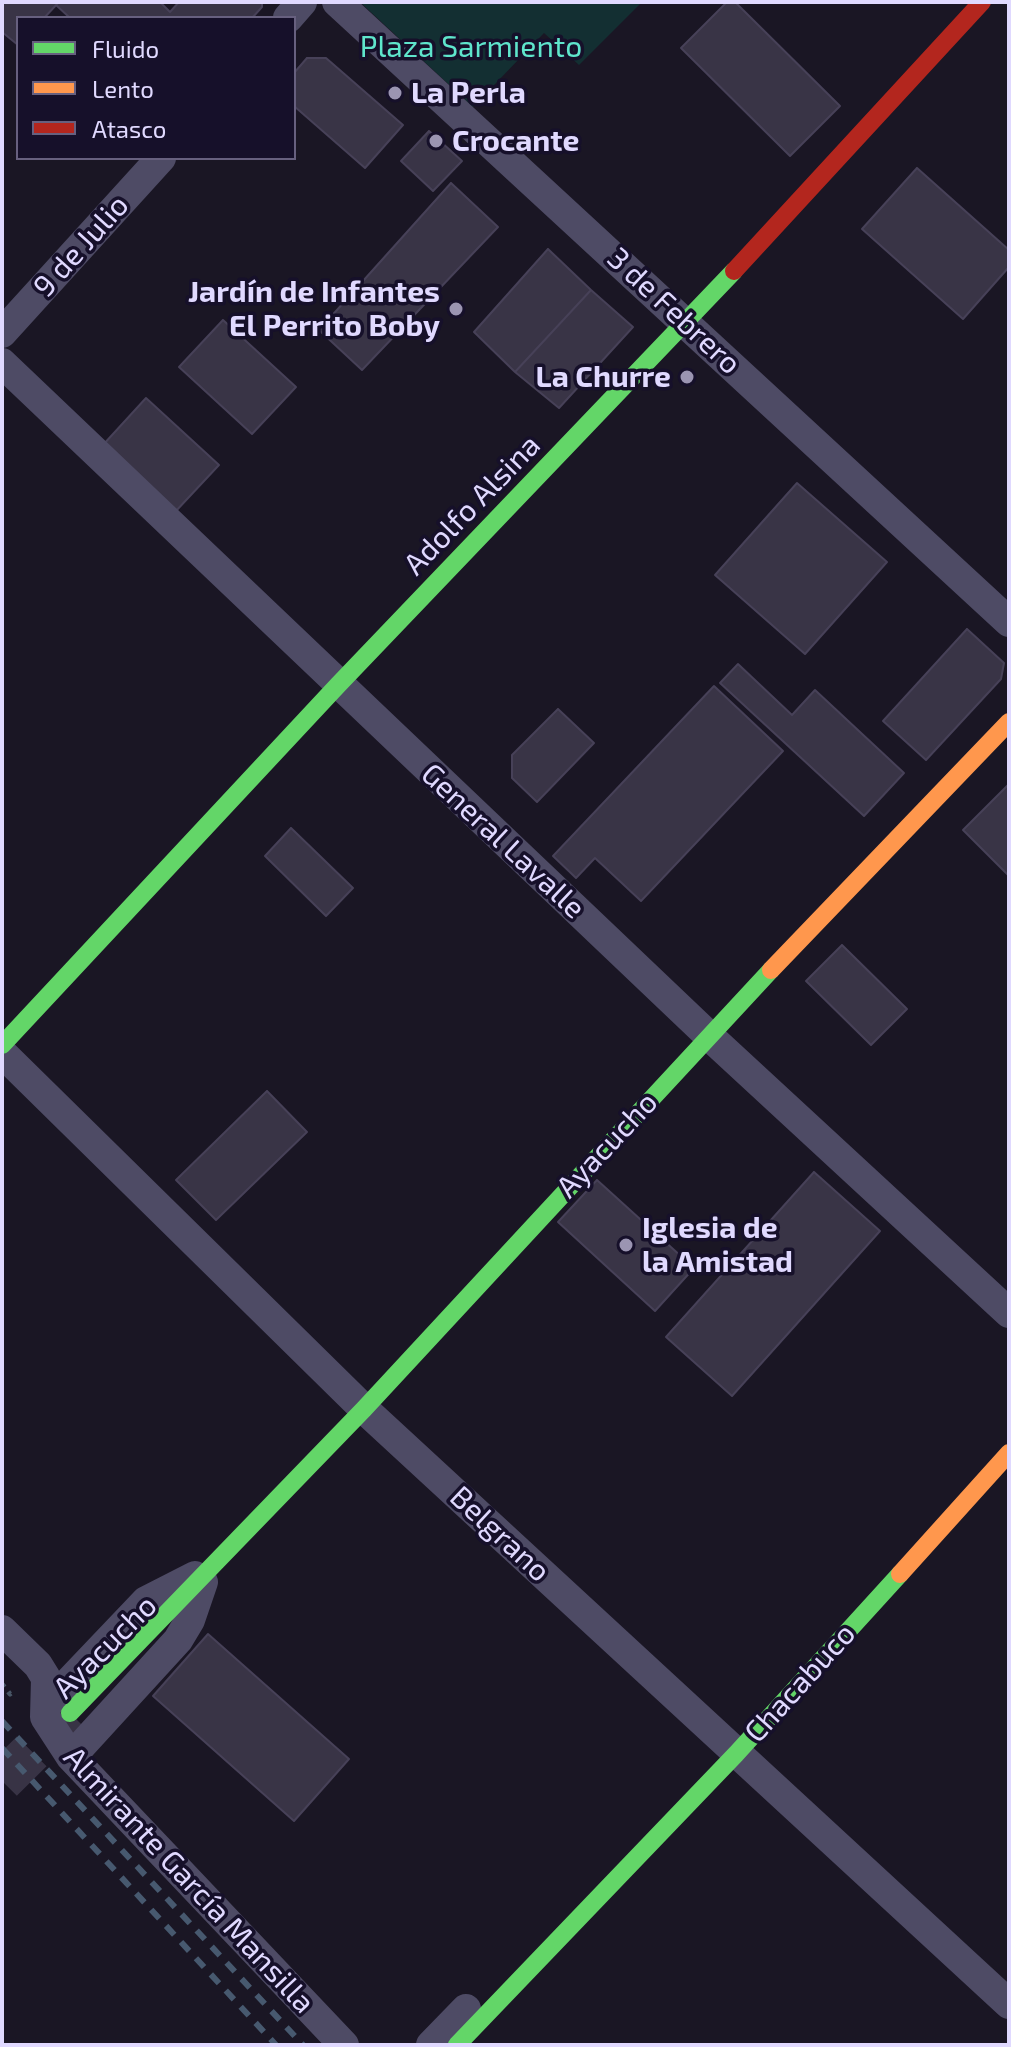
<!DOCTYPE html>
<html>
<head>
<meta charset="utf-8">
<style>
  body { margin:0 }
  #map { position:relative; width:1011px; height:2047px; overflow:hidden; background:#1a1624; font-family:"Exo 2",sans-serif }
  canvas { display:block }
  .frame { position:absolute; inset:0; border:4px solid #e0d9ff; pointer-events:none }
  .legend { position:absolute; left:16px; top:16px; width:280px; height:144px; box-sizing:border-box; background:#16102a; border:2px solid #67607f; margin:0; padding:10px 14px; list-style:none; font-size:24px; color:#e0d9ff }
  .legend li { display:flex; align-items:center; gap:16px; height:40px }
  .legend b { width:40px; border:2px solid #67607f }
</style>
</head>
<body>
<div id="map">
<canvas width="1011" height="2047"></canvas>
<div class="frame"></div>
<ul class="legend">
<li><b style="height:10px;background:#63d668"></b>Fluido</li>
<li><b style="height:10px;background:#ff974d"></b>Lento</li>
<li><b style="height:10px;background:#b3261e"></b>Atasco</li>
</ul>
</div>
<script>
const context = document.querySelector('canvas').getContext('2d');
context.lineJoin = 'round';
function fill(path, color) { context.fillStyle = color; context.fill(path, 'evenodd'); }
const poly = rows => new Path2D(rows.map(r => 'M' + r).join(''));
function strokePath(path, color, width, dash) { context.strokeStyle = color; context.lineWidth = width; context.lineCap = dash ? 'butt' : 'round'; context.setLineDash(dash || []); context.stroke(path); }
function write(font, color, halo, rows, align = 'center') {
  context.font = font + ' "Exo 2",sans-serif'; context.lineWidth = 7; context.setLineDash([]); context.textBaseline = 'middle'; context.strokeStyle = halo; context.fillStyle = color; for (const [text, x, y, turn = 0] of rows) {
    context.save(); context.translate(x, y); context.rotate((+turn || 0) * Math.PI / 180); context.textAlign = isNaN(turn) ? turn : align; if (halo) context.strokeText(text, 0, 0); context.fillText(text, 0, 0); context.restore();
  }
}
const green = poly([
  [360,2,642,2,579,65,544,33,473,107]
]);
const building = poly([
  [2,2,59,2,44,18,18,18,18,45,2,32,2,2],
  [59,2,160,2,170,12,179,2,262,2,262,7,252,18,70,18,56,5,59,2],
  [727,2,735,2,840,106,790,156,681,48,727,2],
  [307,58,326,58,403,125,365,168,294,106,294,73,307,58],
  [429,131,462,161,433,191,401,161,429,131],
  [917,168,1009,250,1009,267,963,319,862,229,917,168],
  [451,183,498,227,362,370,319,330,451,183],
  [548,249,591,290,515,372,474,332,548,249],
  [591,290,633,327,559,408,515,372,591,290],
  [223,320,296,387,252,434,179,367,223,320],
  [146,398,219,465,175,512,102,446,146,398],
  [797,483,887,562,805,654,715,575,797,483],
  [967,629,1004,663,1001,679,926,760,883,721,967,629],
  [738,664,792,715,815,690,904,773,864,816,720,683,738,664],
  [714,686,783,751,641,901,595,858,576,878,553,856,714,686],
  [558,709,594,743,537,802,512,778,512,755,558,709],
  [1009,784,1009,876,963,830,1009,784],
  [291,828,353,888,326,916,265,856,291,828],
  [842,945,907,1009,871,1045,806,981,842,945],
  [267,1091,307,1132,216,1220,176,1180,267,1091],
  [814,1172,880,1231,732,1396,666,1337,814,1172],
  [597,1180,694,1268,655,1311,558,1222,597,1180],
  [208,1634,349,1759,294,1821,153,1696,208,1634]
]);
const secondaryTunnel = poly([
  [2,1781,70,1713]
]);
const path = poly([
  [2,1684,10,1694,15,1690]
]);
const street = poly([
  [337,2,1009,622],
  [288,18,302,2],
  [2,333,161,158],
  [2,363,708,1035,1009,1313],
  [2,1053,364,1409,1009,2004],
  [2,1630,38,1665,46,1678,45,1717,71,1757,344,2045],
  [46,1706,146,1601,195,1576],
  [71,1757,178,1640,190,1620,203,1582],
  [431,2045,466,2009]
]);
const fast = poly([
  [2,1045,338,685,734,271],
  [70,1713,364,1409,771,970],
  [457,2045,736,1754,900,1574]
]);
const slow = poly([
  [771,970,1009,722],
  [900,1574,1009,1453]
]);
const jam = poly([
  [734,271,982,2]
]);
const rail = poly([
  [2,1721,303,2045],
  [2,1748,276,2045]
]);
const markers = [
  [395,93,8,"#9b95b2"],
  [436,141,8,"#9b95b2"],
  [456,309,8,"#9b95b2"],
  [687,377,8,"#9b95b2"],
  [626,1245,8,"#9b95b2"]
];
const parkNames = [
  ["Plaza Sarmiento",471,47]
];
const poiNames = [
  ["La Perla",411,93],
  ["Crocante",452,141],
  ["Jardín de Infantes",440,292,"right"],
  ["El Perrito Boby",440,326,"right"],
  ["La Churre",671,377,"right"],
  ["Iglesia de",642,1228],
  ["la Amistad",642,1262]
];
const streetNames = [
  ["9 de Julio",81,246,-48],
  ["3 de Febrero",674,311,43],
  ["Adolfo Alsina",472,505,-46],
  ["General Lavalle",503,841,43],
  ["Ayacucho",607,1145,-47],
  ["Belgrano",500,1534,43],
  ["Ayacucho",105,1647,-45],
  ["Chacabuco",800,1683,-48],
  ["Almirante García Mansilla",189,1880,47]
];
fill(green, '#132f32');
fill(building, '#393446');
strokePath(building, '#474158', 2);
strokePath(secondaryTunnel, '#383345', 42, [42, 21]);
strokePath(path, '#485565', 5, [4, 6]);
strokePath(street, '#4e4b65', 30);
strokePath(fast, '#63d668', 18);
strokePath(slow, '#ff974d', 18);
strokePath(jam, '#b3261e', 18);
strokePath(rail, '#47596f', 6, [12, 10]);
for (const [x, y, r, color] of markers) { const dot = new Path2D(); dot.arc(x, y, r, 0, 2 * Math.PI); context.fillStyle = color; context.fill(dot); strokePath(dot, '#16102a', 3); }
write('30px', '#5fe5cc', '#16102a', parkNames);
write('bold 30px', '#e0d9ff', '#16102a', poiNames, 'left');
write('30px', '#e0d9ff', '#16102a', streetNames);
</script>
</body>
</html>
